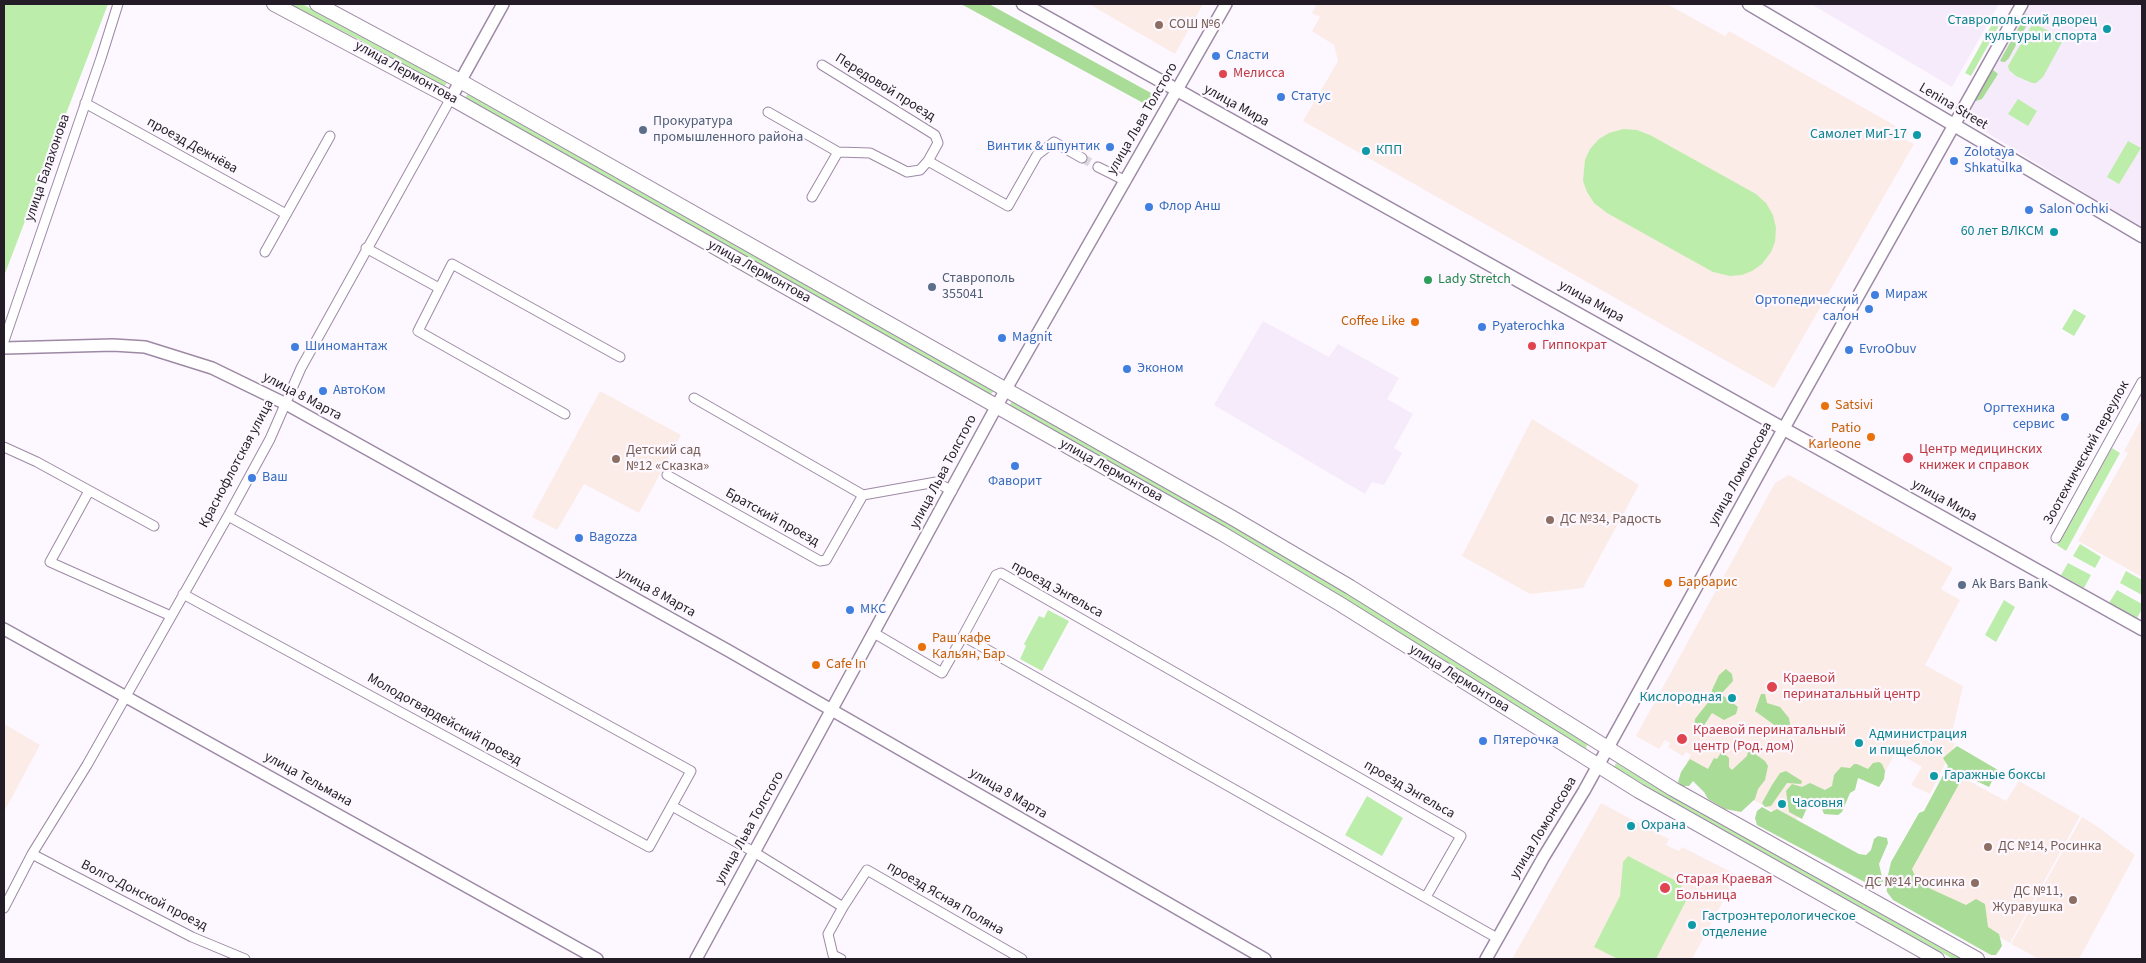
<!DOCTYPE html>
<html>
<head>
<meta charset="utf-8">
<style>
  body { margin:0 }
  #map { position:relative; width:2146px; height:963px; overflow:hidden; background:#fdf8ff; font-family:"Source Sans 3",sans-serif }
  canvas { display:block }
  .frame { position:absolute; inset:0; border:5px solid #241c27; pointer-events:none }
</style>
</head>
<body>
<div id="map">
<canvas width="2146" height="963"></canvas>
<div class="frame"></div>
</div>
<script>
const context = document.querySelector('canvas').getContext('2d');
context.lineJoin = 'round';
function fill(path, color) { context.fillStyle = color; context.fill(path, 'evenodd'); }
const poly = rows => new Path2D(rows.map(r => 'M' + r).join(''));
function strokePath(path, color, width, dash) { context.strokeStyle = color; context.lineWidth = width; context.lineCap = dash ? 'butt' : 'round'; context.setLineDash(dash || []); context.stroke(path); }
function write(font, color, halo, rows, align = 'center') {
  context.font = font + ' "Source Sans 3",sans-serif'; context.lineWidth = 4.5; context.setLineDash([]); context.textBaseline = 'middle'; context.strokeStyle = halo; context.fillStyle = color; for (const [text, x, y, turn = 0] of rows) {
    context.save(); context.translate(x, y); context.rotate((+turn || 0) * Math.PI / 180); context.textAlign = isNaN(turn) ? turn : align; if (halo) context.strokeText(text, 0, 0); context.fillText(text, 0, 0); context.restore();
  }
}
const built = poly([
  [1811,4,1999,4,1952,87],
  [2024,4,2142,4,2142,228,1963,118],
  [1263,321,1329,357,1338,344,1399,378,1387,399,1413,414,1394,448,1402,453,1384,485,1372,482,1365,494,1214,405]
]);
const education = poly([
  [1089,4,1203,4,1175,54],
  [1311,4,1667,4,1725,36,1729,31,1908,133,1904,139,1914,144,1774,388,1303,121,1338,61,1334,45,1312,31,1320,17,1312,13,1316,6],
  [600,391,681,435,639,513,584,484,557,530,532,517],
  [2142,418,2142,577,2078,541,2128,453,2124,451],
  [1532,419,1639,485,1583,588,1530,594,1462,556],
  [1789,475,1953,568,1941,589,1960,600,1925,665,1963,686,1950,741,1955,744,1930,794,1911,785,1922,767,1896,752,1878,785,1858,775,1837,800,1812,791,1795,823,1686,763,1691,755,1686,752,1683,756,1668,747,1670,743,1665,740,1659,749,1636,736,1775,483],
  [4,724,40,745,4,812],
  [1954,773,2006,801,2019,781,2080,816,2010,943,1896,878],
  [1601,803,1669,839,1666,845,1679,851,1682,847,1737,875,1692,959,1512,959],
  [2082,817,2098,827,2135,855,2079,959,2039,959,2011,944]
]);
const green = poly([
  [4,4,108,4,4,276],
  [288,4,302,4,363,35,447,83,444,87,360,40],
  [1995,19,2001,22,1971,76,1965,73],
  [2033,23,2055,34,2062,42,2043,77,2036,83,2032,83,2016,76,2009,70,2008,66],
  [468,93,993,391,993,392,990,395,465,98],
  [2018,99,2037,111,2028,126,2008,114],
  [1623,129,1637,130,1650,135,1756,194,1766,203,1773,215,1776,228,1775,242,1771,252,1762,264,1752,271,1742,275,1730,276,1713,272,1607,213,1594,203,1587,192,1583,181,1585,160,1590,149,1599,139,1609,133],
  [2128,141,2141,148,2119,184,2107,177],
  [2074,309,2086,316,2074,336,2062,329],
  [1012,401,1227,522,1347,593,1587,744,1586,749,1009,406],
  [2112,448,2120,453,2066,551,2057,545],
  [2080,544,2101,557,2095,568,2073,556],
  [2068,563,2091,575,2084,588,2061,575],
  [2126,571,2142,580,2142,595,2120,583],
  [2117,590,2142,604,2142,609,2137,618,2109,603],
  [2004,600,2015,607,1996,642,1985,635],
  [1048,610,1069,621,1042,671,1020,659,1026,646,1024,644,1039,616,1044,618],
  [1616,763,1669,795,1961,959,1953,959,1667,798,1614,767],
  [1367,796,1403,818,1382,856,1345,835],
  [1628,856,1682,884,1680,892,1686,901,1656,959,1618,959,1594,947,1620,896,1623,862]
]);
const forest = poly([
  [961,4,989,4,1151,93,1153,96,1148,103,1145,104],
  [2026,14,2030,16,2030,19,2009,58,2005,62,2003,62,2000,61,2002,57],
  [1992,69,1998,74,1982,99,1976,101,1974,97],
  [1726,669,1732,674,1733,681,1721,694,1738,707,1736,714,1724,720,1712,713,1703,727,1698,729,1694,727,1695,719,1710,700,1712,690,1719,675],
  [1761,694,1765,694,1767,703,1780,707,1789,718,1791,729,1789,733,1781,733,1777,727,1755,711],
  [1957,746,1998,770,1989,787,1964,775,1912,869,1918,883,1966,905,1976,899,1985,904,1988,927,1999,934,2002,946,1996,955,1991,955,1893,900,1887,892,1886,884,1891,862,1919,813,1924,811,1948,766,1943,758],
  [1722,751,1729,758,1729,767,1732,770,1747,756,1748,752,1751,751,1765,761,1768,766,1765,780,1758,789,1755,799,1741,812,1725,809,1708,799,1704,792,1693,781,1689,786,1682,786,1678,782,1681,772,1690,759,1708,769,1714,758,1717,759],
  [1879,762,1882,764,1885,771,1884,779,1879,787,1858,778,1855,790,1850,793,1842,812,1838,815,1824,814,1819,802,1811,799,1802,819,1789,812,1786,791,1792,784,1802,787,1810,783,1825,790,1832,786,1834,775,1841,767,1850,768,1854,764,1857,764,1868,769,1873,763],
  [1786,771,1802,781,1801,784,1787,783,1771,806,1765,807,1762,803,1772,785,1780,773],
  [1762,807,1771,812,1777,809,1859,854,1866,855,1871,850,1874,839,1878,836,1887,838,1888,843,1879,864,1883,881,1879,886,1874,887,1757,825,1755,818,1757,811]
]);
const minorTunnel = poly([
  [1082,158,1098,167]
]);
const minor = poly([
  [822,65,935,135,938,143,928,161,1008,206,1037,155,1054,142,1082,158],
  [85,103,286,214],
  [768,112,838,152,870,153,907,172,920,170,928,161],
  [1098,167,1126,181],
  [812,197,838,152],
  [366,248,439,288],
  [265,252,330,136],
  [4,341,101,58,118,4],
  [565,414,418,331,452,264,620,357],
  [4,447,37,462,154,526],
  [667,475,820,561,826,560,863,495,694,398],
  [89,491,50,562,171,616],
  [863,495,936,482,952,491],
  [2056,538,2142,382],
  [183,594,649,847,691,771,228,516],
  [874,633,942,673,963,636],
  [672,806,754,852,843,907,867,870,1022,959],
  [32,854,192,937,245,959],
  [1426,897,1461,836,1001,573,996,575,963,636,1497,938],
  [4,908,32,854,87,765,228,516,270,439,301,368,451,98],
  [841,959,833,955,828,934,843,907]
]);
const tertiary = poly([
  [451,98,503,4],
  [4,348,113,345,145,347,212,368,286,404,729,651,1265,959],
  [4,629,597,959],
  [696,959,1006,389,1226,4],
  [1486,959,1543,858,1584,791,1784,428,2022,4]
]);
const secondary = poly([
  [1023,4,2142,629],
  [1749,4,2142,236]
]);
const primary = poly([
  [274,4,451,98,1221,533,1340,604,1639,791,1937,959],
  [317,4,460,81,1231,517,1350,587,1673,789,1977,959]
]);
const markers = [
  [1159,25,5,"#8d6e63"],
  [2107,29,5,"#0f9aa8"],
  [1216,56,5,"#3f7fe0"],
  [1223,74,5,"#e0444e"],
  [1281,97,5,"#3f7fe0"],
  [643,130,5,"#5c6f8a"],
  [1917,135,5,"#0f9aa8"],
  [1110,147,5,"#3f7fe0"],
  [1366,151,5,"#0f9aa8"],
  [1954,161,5,"#3f7fe0"],
  [1149,207,5,"#3f7fe0"],
  [2029,210,5,"#3f7fe0"],
  [2054,232,5,"#0f9aa8"],
  [1428,280,5,"#2e9e5b"],
  [932,287,5,"#5c6f8a"],
  [1875,295,5,"#3f7fe0"],
  [1869,309,5,"#3f7fe0"],
  [1415,322,5,"#e8710a"],
  [1482,327,5,"#3f7fe0"],
  [1002,338,5,"#3f7fe0"],
  [1532,346,5,"#e0444e"],
  [295,347,5,"#3f7fe0"],
  [1849,350,5,"#3f7fe0"],
  [1127,369,5,"#3f7fe0"],
  [323,391,5,"#3f7fe0"],
  [1825,406,5,"#e8710a"],
  [2065,417,5,"#3f7fe0"],
  [1871,437,5,"#e8710a"],
  [1908,458,6,"#e0444e"],
  [616,459,5,"#8d6e63"],
  [1015,466,5,"#3f7fe0"],
  [252,478,5,"#3f7fe0"],
  [1550,520,5,"#8d6e63"],
  [579,538,5,"#3f7fe0"],
  [1668,583,5,"#e8710a"],
  [1962,585,5,"#5c6f8a"],
  [850,610,5,"#3f7fe0"],
  [922,647,5,"#e8710a"],
  [816,665,5,"#e8710a"],
  [1772,687,6,"#e0444e"],
  [1732,698,5,"#0f9aa8"],
  [1682,739,6,"#e0444e"],
  [1483,741,5,"#3f7fe0"],
  [1859,743,5,"#0f9aa8"],
  [1934,776,5,"#0f9aa8"],
  [1782,804,5,"#0f9aa8"],
  [1631,826,5,"#0f9aa8"],
  [1988,847,5,"#8d6e63"],
  [1975,883,5,"#8d6e63"],
  [1665,888,6,"#e0444e"],
  [2073,900,5,"#8d6e63"],
  [1692,925,5,"#0f9aa8"]
];
const cultureNames = [
  ["Ставропольский дворец",2097,21,"right"],
  ["культуры и спорта",2097,37,"right"],
  ["Самолет МиГ-17",1907,135,"right"],
  ["КПП",1376,151],
  ["60 лет ВЛКСМ",2044,232,"right"],
  ["Кислородная",1722,698,"right"],
  ["Администрация",1869,735],
  ["и пищеблок",1869,751],
  ["Гаражные боксы",1944,776],
  ["Часовня",1792,804],
  ["Охрана",1641,826],
  ["Гастроэнтерологическое",1702,917],
  ["отделение",1702,933]
];
const educationNames = [
  ["СОШ №6",1169,25],
  ["Детский сад",626,451],
  ["№12 «Сказка»",626,467],
  ["ДС №34, Радость",1560,520],
  ["ДС №14, Росинка",1998,847],
  ["ДС №14 Росинка",1965,883,"right"],
  ["ДС №11,",2063,892,"right"],
  ["Журавушка",2063,908,"right"]
];
const shopNames = [
  ["Сласти",1226,56],
  ["Статус",1291,97],
  ["Винтик & шпунтик",1100,147,"right"],
  ["Zolotaya",1964,153],
  ["Shkatulka",1964,169],
  ["Флор Анш",1159,207],
  ["Salon Ochki",2039,210],
  ["Мираж",1885,295],
  ["Ортопедический",1859,301,"right"],
  ["салон",1859,317,"right"],
  ["Pyaterochka",1492,327],
  ["Magnit",1012,338],
  ["Шиномантаж",305,347],
  ["EvroObuv",1859,350],
  ["Эконом",1137,369],
  ["АвтоКом",333,391],
  ["Оргтехника",2055,409,"right"],
  ["сервис",2055,425,"right"],
  ["Ваш",262,478],
  ["Фаворит",1015,482,"center"],
  ["Bagozza",589,538],
  ["МКС",860,610],
  ["Пятерочка",1493,741]
];
const streetNames = [
  ["улица Лермонтова",406,73,29],
  ["Передовой проезд",885,88,32],
  ["улица Мира",1236,106,29],
  ["Lenina Street",1953,107,31],
  ["улица Льва Толстого",1143,119,-60],
  ["проезд Дежнёва",192,146,29],
  ["улица Балахонова",48,168,-71],
  ["улица Лермонтова",759,272,29],
  ["улица Мира",1591,302,29],
  ["улица 8 Марта",302,397,28],
  ["Зоотехнический переулок",2087,453,-61],
  ["Краснофлотская улица",237,464,-62],
  ["улица Лермонтова",1111,471,29],
  ["улица Льва Толстого",944,472,-62],
  ["улица Ломоносова",1741,474,-61],
  ["улица Мира",1944,501,29],
  ["Братский проезд",772,518,29],
  ["проезд Энгельса",1057,590,29],
  ["улица 8 Марта",656,593,29],
  ["улица Лермонтова",1459,679,32],
  ["Молодогвардейский проезд",444,720,29],
  ["улица Тельмана",308,780,29],
  ["проезд Энгельса",1409,790,30],
  ["улица 8 Марта",1008,794,30],
  ["улица Льва Толстого",750,828,-61],
  ["улица Ломоносова",1544,828,-59],
  ["Волго-Донской проезд",144,896,27],
  ["проезд Ясная Поляна",945,899,30]
];
const healthNames = [
  ["Мелисса",1233,74],
  ["Гиппократ",1542,346],
  ["Центр медицинских",1919,450],
  ["книжек и справок",1919,466],
  ["Краевой",1783,679],
  ["перинатальный центр",1783,695],
  ["Краевой перинатальный",1693,731],
  ["центр (Род. дом)",1693,747],
  ["Старая Краевая",1676,880],
  ["Больница",1676,896]
];
const serviceNames = [
  ["Прокуратура",653,122],
  ["промышленного района",653,138],
  ["Ставрополь",942,279],
  ["355041",942,295],
  ["Ak Bars Bank",1972,585]
];
const leisureNames = [
  ["Lady Stretch",1438,280]
];
const foodNames = [
  ["Coffee Like",1405,322,"right"],
  ["Satsivi",1835,406],
  ["Patio",1861,429,"right"],
  ["Karleone",1861,445,"right"],
  ["Барбарис",1678,583],
  ["Раш кафе",932,639],
  ["Кальян, Бар",932,655],
  ["Cafe In",826,665]
];
fill(built, '#f6ebfa');
fill(education, '#fcece8');
fill(green, '#bdedab');
fill(forest, '#a9dc96');
strokePath(minorTunnel, '#dcd7df', 9, [9, 4.5]);
strokePath(minor, '#9d89a5', 11);
strokePath(tertiary, '#9d89a5', 14);
strokePath(secondary, '#9d89a5', 15);
strokePath(primary, '#9d89a5', 16);
strokePath(minor, '#fff', 9);
strokePath(tertiary, '#fff', 11);
strokePath(secondary, '#fff', 12);
strokePath(primary, '#fff', 14);
for (const [x, y, r, color] of markers) { const dot = new Path2D(); dot.arc(x, y, r, 0, 2 * Math.PI); context.fillStyle = color; context.fill(dot); strokePath(dot, '#fdf8ff', 2); }
write('14px', '#0d838f', '#fdf8ff', cultureNames, 'left');
write('14px', '#785e54', '#fdf8ff', educationNames, 'left');
write('14px', '#366cbe', '#fdf8ff', shopNames, 'left');
write('14px', '#241c27', '#fdf8ff', streetNames);
write('14px', '#be3a42', '#fdf8ff', healthNames, 'left');
write('14px', '#4e5e75', '#fdf8ff', serviceNames, 'left');
write('14px', '#27864d', '#fdf8ff', leisureNames, 'left');
write('14px', '#c56008', '#fdf8ff', foodNames, 'left');
</script>
</body>
</html>
